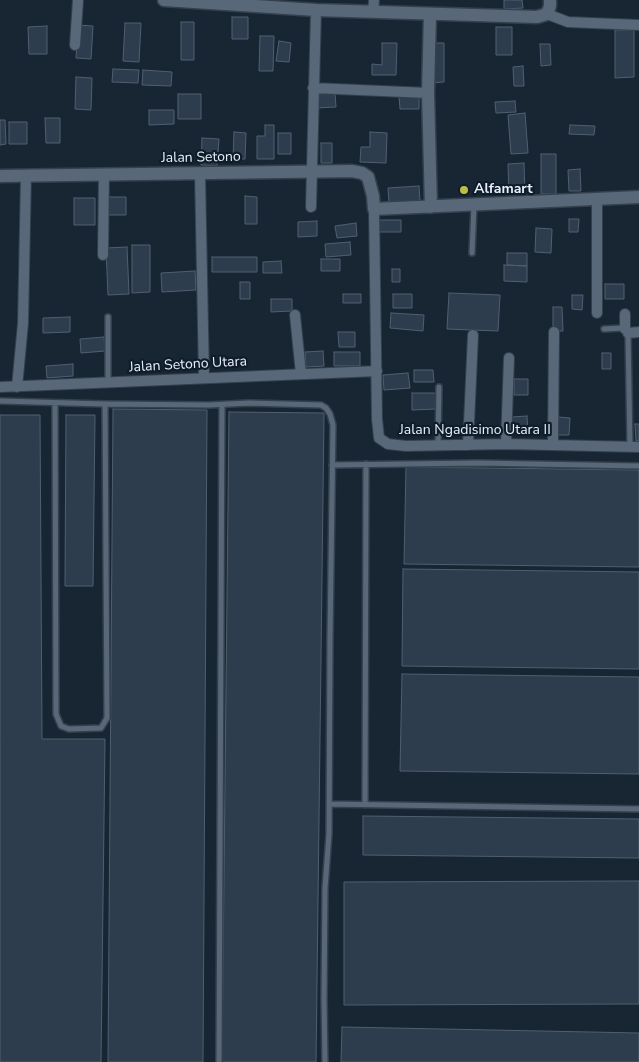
<!DOCTYPE html>
<html>
<head>
<meta charset="utf-8">
<style>
  body { margin:0 }
  canvas { display:block; background:#182634 }
</style>
</head>
<body>
<canvas width="639" height="1062"></canvas>
<script>
const context = document.querySelector('canvas').getContext('2d');
context.lineJoin = 'round';
function fill(path, color) { context.fillStyle = color; context.fill(path, 'evenodd'); }
const poly = rows => new Path2D(rows.map(r => 'M' + r).join(''));
function strokePath(path, color, width, dash) { context.strokeStyle = color; context.lineWidth = width; context.lineCap = dash ? 'butt' : 'round'; context.setLineDash(dash || []); context.stroke(path); }
function write(font, color, halo, rows, align = 'center') {
  context.font = font + ' "Nunito Sans",sans-serif'; context.lineWidth = 4.5; context.setLineDash([]); context.textBaseline = 'middle'; context.strokeStyle = halo; context.fillStyle = color; for (const [text, x, y, turn = 0] of rows) {
    context.save(); context.translate(x, y); context.rotate((+turn || 0) * Math.PI / 180); context.textAlign = isNaN(turn) ? turn : align; if (halo) context.strokeText(text, 0, 0); context.fillText(text, 0, 0); context.restore();
  }
}
const building = poly([
  [504,0,522,0,523,8,504,9,504,0],
  [232,17,248,17,248,39,232,39,232,17],
  [181,22,194,22,194,60,181,60,181,22],
  [125,23,141,23,139,62,123,61,125,23],
  [78,25,93,26,91,59,76,58,78,25],
  [47,26,47,54,29,54,28,27,47,26],
  [496,27,512,27,512,55,496,55,496,27],
  [615,30,634,30,634,77,615,78,615,30],
  [260,36,274,36,273,71,259,71,260,36],
  [279,41,291,43,289,62,276,61,279,41],
  [382,43,397,43,396,75,372,75,372,64,382,65,382,43],
  [430,43,444,43,444,82,430,83,430,43],
  [540,44,550,44,551,65,541,66,540,44],
  [523,66,524,86,514,86,513,67,523,66],
  [113,69,139,70,138,83,112,82,113,69],
  [143,70,172,72,171,86,142,85,143,70],
  [76,77,92,78,91,110,75,109,76,77],
  [335,93,336,107,316,108,316,94,335,93],
  [178,94,201,94,201,119,178,119,178,94],
  [399,96,419,96,419,109,400,109,399,96],
  [515,101,516,112,496,113,495,102,515,101],
  [149,110,174,110,174,124,149,125,149,110],
  [525,113,528,153,511,154,508,115,525,113],
  [45,118,60,118,60,143,46,143,45,118],
  [0,120,5,120,6,144,0,145,0,120],
  [9,122,27,122,27,144,9,144,9,122],
  [265,125,274,125,274,159,257,159,257,136,265,136,265,125],
  [570,125,595,126,594,135,569,134,570,125],
  [234,132,246,133,245,159,233,159,234,132],
  [370,132,387,133,386,163,360,162,361,147,370,147,370,132],
  [278,133,291,133,291,154,278,154,278,133],
  [202,138,219,139,217,166,201,165,202,138],
  [321,143,332,143,332,163,321,163,321,143],
  [541,154,556,154,556,194,541,194,541,154],
  [524,163,525,194,509,195,508,164,524,163],
  [580,169,581,191,569,191,568,170,580,169],
  [419,186,420,201,389,203,388,188,419,186],
  [245,196,257,197,257,224,245,224,245,196],
  [106,197,126,197,126,215,106,215,106,197],
  [74,198,95,198,95,225,74,225,74,198],
  [569,219,579,219,578,232,569,232,569,219],
  [379,220,401,220,401,232,379,232,379,220],
  [317,221,317,236,298,237,298,222,317,221],
  [356,223,357,236,337,238,335,226,356,223],
  [536,228,552,229,551,253,535,252,536,228],
  [350,242,351,255,326,257,325,244,350,242],
  [132,245,150,245,150,292,132,293,132,245],
  [127,247,129,294,108,295,106,248,127,247],
  [507,253,527,253,527,266,507,265,507,253],
  [212,257,257,257,257,272,212,272,212,257],
  [321,259,340,259,340,271,321,271,321,259],
  [281,261,282,273,263,273,263,262,281,261],
  [504,265,527,266,527,282,504,281,504,265],
  [392,269,400,269,400,282,392,282,392,269],
  [195,271,196,290,162,292,161,273,195,271],
  [240,282,250,282,250,299,240,299,240,282],
  [605,284,624,284,624,299,605,299,605,284],
  [449,293,500,295,498,331,447,329,449,293],
  [343,294,361,294,361,303,343,303,343,294],
  [393,294,412,294,412,308,393,308,393,294],
  [572,295,583,295,582,310,572,309,572,295],
  [271,299,292,299,292,311,271,312,271,299],
  [553,307,562,307,563,331,553,331,553,307],
  [391,313,424,315,423,331,390,328,391,313],
  [70,317,70,332,43,333,43,318,70,317],
  [338,332,355,332,355,347,339,347,338,332],
  [104,337,105,351,81,353,80,339,104,337],
  [323,351,324,366,306,367,305,352,323,351],
  [334,352,360,352,360,366,334,366,334,352],
  [602,353,611,353,611,369,602,369,602,353],
  [73,364,73,376,47,378,46,366,73,364],
  [414,370,433,370,434,382,414,382,414,370],
  [408,373,410,388,384,390,383,375,408,373],
  [514,379,528,379,528,395,514,395,514,379],
  [412,393,436,393,436,409,412,410,412,393],
  [113,409,207,410,203,1062,108,1062,113,409],
  [229,412,324,413,316,1062,222,1062,229,412],
  [0,415,40,415,42,739,105,739,101,1062,0,1062,0,415],
  [66,415,95,415,93,586,65,586,66,415],
  [527,416,528,431,512,431,512,417,527,416],
  [558,417,570,418,569,435,558,435,558,417],
  [635,424,639,424,639,440,636,441,635,424],
  [406,467,639,470,639,567,404,564,406,467],
  [403,569,639,572,639,669,402,666,403,569],
  [402,674,639,677,639,774,400,771,402,674],
  [363,816,639,819,639,858,363,855,363,816],
  [639,881,639,1004,344,1005,344,882,639,881],
  [342,1027,639,1033,639,1062,341,1062,342,1027]
]);
const service = poly([
  [472,253,474,205],
  [604,329,623,328,627,329,628,333,630,447],
  [108,382,108,317],
  [0,401,105,404,209,405,249,403,321,405,326,408,330,414,333,425,330,638,329,834,325,888,324,999,325,1062],
  [55,403,56,714,61,726,69,729,101,728,107,718,105,404],
  [438,445,439,387],
  [332,465,479,463,639,466],
  [329,804,639,809],
  [365,805,366,464],
  [219,1062,222,405]
]);
const minor = poly([
  [373,12,374,0],
  [547,14,568,22,639,25],
  [75,45,78,0],
  [313,88,428,93],
  [200,174,204,378],
  [597,199,597,313],
  [311,207,316,10],
  [374,209,377,419,379,438,388,444,406,446,506,444,639,447],
  [103,255,104,174],
  [625,314,625,329],
  [295,315,301,374],
  [628,333,639,332],
  [0,387,377,371],
  [17,387,23,323,26,175],
  [506,444,509,358],
  [468,445,473,335],
  [553,445,554,332]
]);
const tertiary = poly([
  [164,0,316,10,537,17,547,14,550,6,550,0],
  [430,14,428,93,431,207],
  [0,176,352,171,362,173,368,177,373,196,374,209,639,197]
]);
const markers = [
  [464,190,5,"#bbc045"]
];
const streetNames = [
  ["Jalan Setono",201,158,-1],
  ["Jalan Setono Utara",188,365,-3],
  ["Jalan Ngadisimo Utara II",475,431]
];
const poiNames = [
  ["Alfamart",474,190]
];
fill(building, '#2e3d4d');
strokePath(building, '#505f70', 1);
strokePath(service, '#35404d', 8);
strokePath(minor, '#35404d', 12);
strokePath(tertiary, '#35404d', 15);
strokePath(service, '#586879', 5);
strokePath(minor, '#586879', 10);
strokePath(tertiary, '#586879', 12);
for (const [x, y, r, color] of markers) { const dot = new Path2D(); dot.arc(x, y, r, 0, 2 * Math.PI); context.fillStyle = color; context.fill(dot); strokePath(dot, '#0f1c2a', 2); }
write('14px', '#e7f0fa', '#0f1c2a', streetNames);
write('bold 14px', '#e7f0fa', '#0f1c2a', poiNames, 'left');
</script>
</body>
</html>
